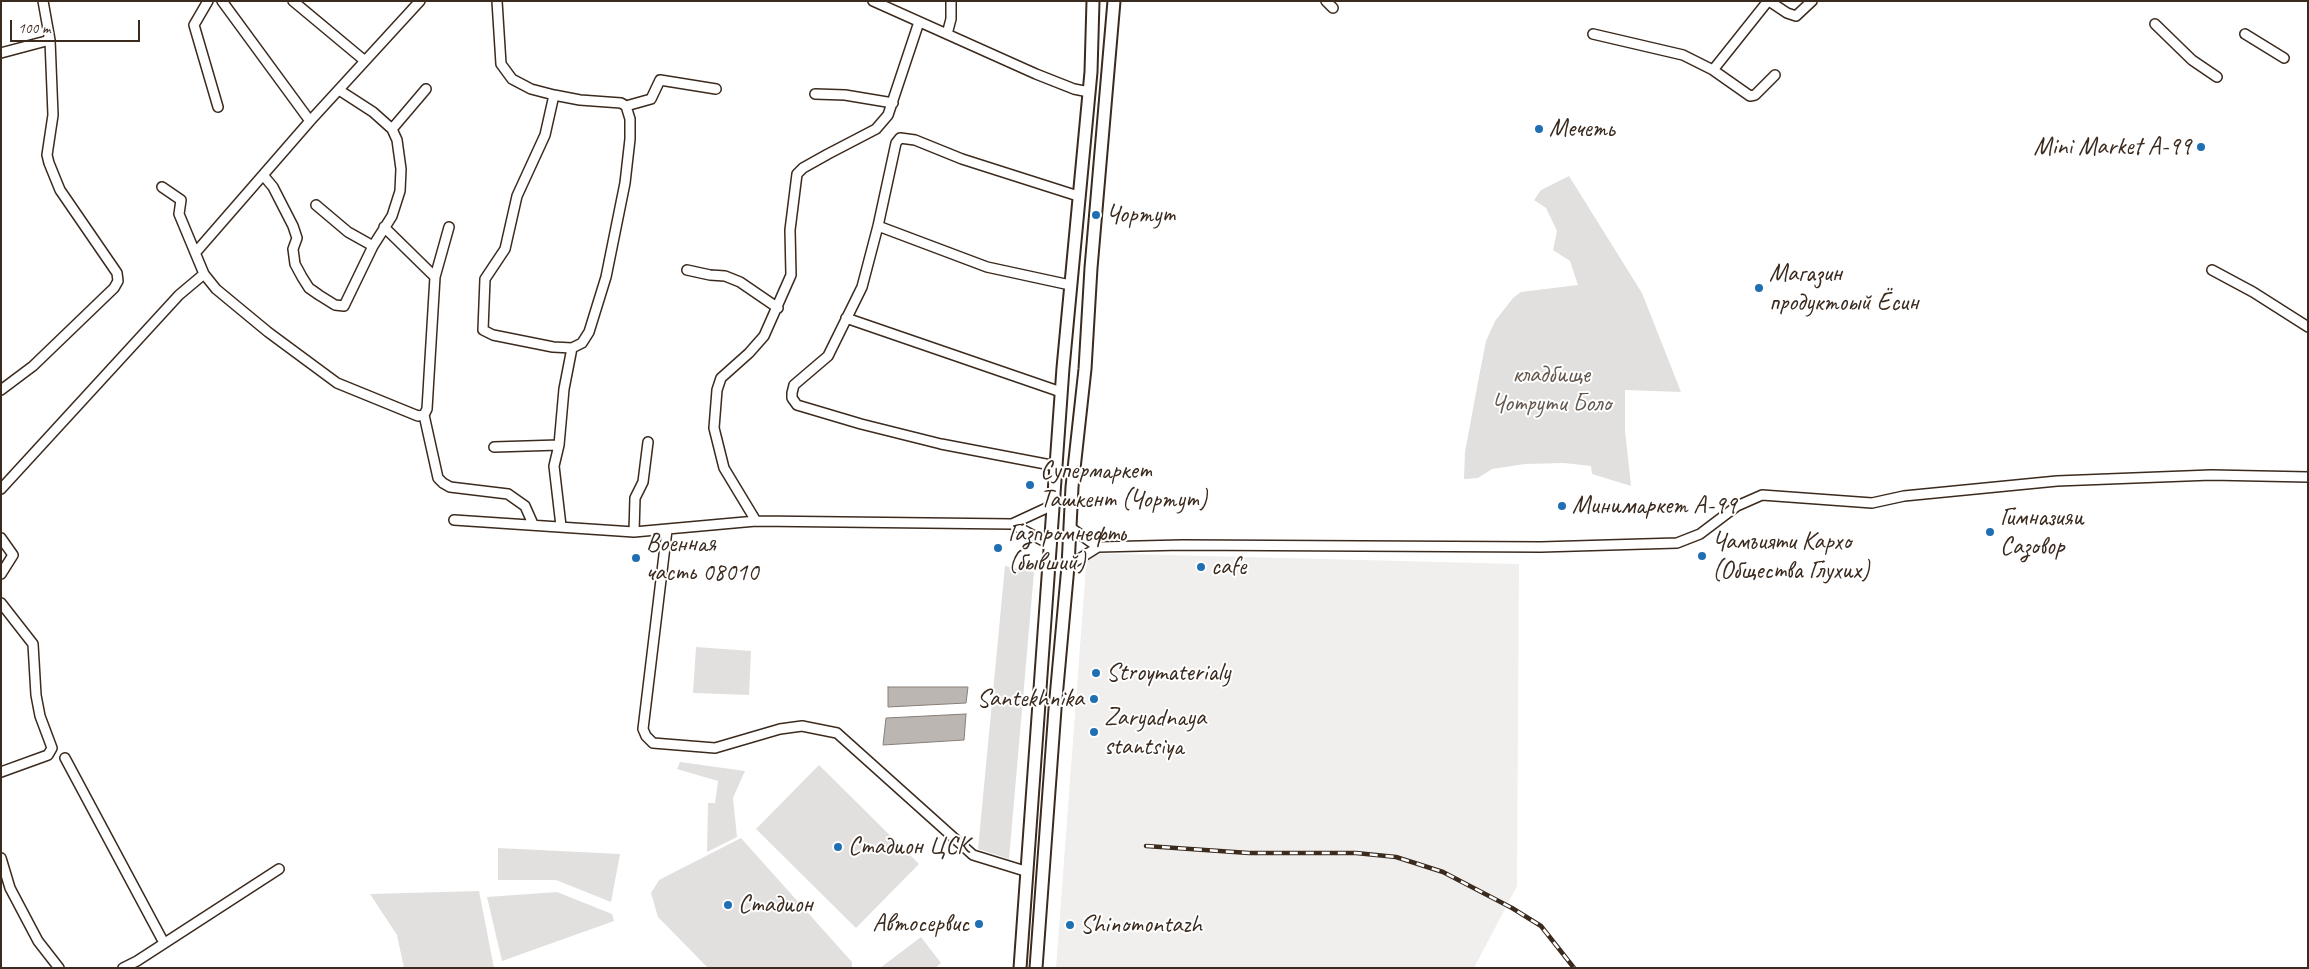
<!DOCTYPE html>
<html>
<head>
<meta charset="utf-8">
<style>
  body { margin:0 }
  #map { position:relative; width:2309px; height:969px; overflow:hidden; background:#fff; font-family:Caveat,sans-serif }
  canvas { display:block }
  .frame { position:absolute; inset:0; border:2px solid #3b2a1e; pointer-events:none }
  .scale { position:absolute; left:10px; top:20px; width:130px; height:22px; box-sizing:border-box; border:2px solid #3b2a1e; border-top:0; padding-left:6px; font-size:15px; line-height:18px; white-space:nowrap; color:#3b2a1e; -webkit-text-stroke:4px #fff; paint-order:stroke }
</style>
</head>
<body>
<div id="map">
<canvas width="2309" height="969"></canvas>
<div class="frame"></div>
<div class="scale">100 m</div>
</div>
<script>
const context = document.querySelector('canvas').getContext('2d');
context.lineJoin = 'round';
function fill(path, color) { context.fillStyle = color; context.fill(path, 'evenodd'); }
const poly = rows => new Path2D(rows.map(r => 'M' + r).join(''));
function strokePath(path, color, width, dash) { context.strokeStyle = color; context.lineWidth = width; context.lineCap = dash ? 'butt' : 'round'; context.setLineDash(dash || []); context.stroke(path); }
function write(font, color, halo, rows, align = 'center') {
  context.font = font + ' Caveat,sans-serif'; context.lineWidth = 4; context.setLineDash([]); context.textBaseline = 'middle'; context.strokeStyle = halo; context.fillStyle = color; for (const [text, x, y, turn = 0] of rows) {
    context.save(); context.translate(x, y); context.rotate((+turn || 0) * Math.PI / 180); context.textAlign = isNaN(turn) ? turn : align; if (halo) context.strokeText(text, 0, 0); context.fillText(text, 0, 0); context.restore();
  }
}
const built = poly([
  [1087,553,1519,564,1517,886,1474,968,1056,968]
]);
const green = poly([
  [1569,176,1642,293,1681,392,1625,390,1625,430,1631,486,1592,474,1591,466,1564,463,1525,464,1492,469,1478,478,1464,479,1465,452,1478,382,1486,341,1495,321,1513,298,1521,292,1578,285,1570,261,1553,250,1557,231,1546,208,1534,200,1541,190],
  [1005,566,1034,572,1009,859,978,849],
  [696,647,751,651,749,695,693,693],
  [680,762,745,771,733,798,737,837,707,852,708,803,715,803,718,781,677,769],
  [819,765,919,864,856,928,756,829],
  [741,838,852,962,852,968,708,968,658,917,651,893,659,880],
  [498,848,620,854,611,902,556,880,498,880],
  [479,891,494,968,404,968,397,935,370,894],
  [557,892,612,914,614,921,502,961,487,897],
  [921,937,941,963,935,968,880,968]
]);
const water = poly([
  [888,687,968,687,966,703,888,707,888,687],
  [966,714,964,740,883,745,886,718,966,714]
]);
const minor = poly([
  [208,1,194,25,218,107],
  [222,1,310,121],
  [293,1,365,61],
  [497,1,501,64,512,79,531,89,554,95,580,100,621,103,626,106,630,119,630,139,625,183,606,277,589,332,582,343,572,348,553,347,493,335,483,330,485,279,505,249,517,196,545,135,554,95],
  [873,1,1036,74,1074,89,1089,92],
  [1326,1,1333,8],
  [1769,1,1787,13,1796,16,1812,1],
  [2155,24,2192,60,2217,77],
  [947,34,951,19,951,1],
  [1593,34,1683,55,1713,70,1768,1],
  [2245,34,2284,58],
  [1,53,50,40],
  [1713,70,1750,96,1755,95,1775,75],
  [815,94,845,95,893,103],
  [626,106,651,99,660,80,716,89],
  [392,129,426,89],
  [263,175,273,187,293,226,297,238,293,249,295,264,302,277,309,288,319,295,335,305,344,306,373,246,392,216,400,191,401,169,397,140,392,129,373,112,339,90],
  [162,187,181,200,179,214,204,274,216,289,268,332,337,383,418,416,424,415,427,409,435,277,449,227],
  [316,205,348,232,373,246],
  [878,226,987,267,1070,285],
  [384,227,435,277],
  [196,252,310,121,420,1],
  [687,270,710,275,725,276,740,282,778,308],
  [2212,270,2253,292,2308,327],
  [846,318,1061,392],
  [1,390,33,366,114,288,118,281,117,273,60,190,49,163,47,155,53,115,50,40,43,1],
  [424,415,438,478,443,483,450,487,508,494,525,506,533,524],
  [494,447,559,445],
  [1056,466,941,444,861,424,797,405,792,398,792,393,794,385,828,356,862,287,878,226,896,143,900,138,915,140,962,159,1078,196],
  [1,489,179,295,204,274],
  [454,520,634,532,756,521,1012,524,1053,505],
  [756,521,724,468,714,428,717,390,721,378,749,353,764,336,791,275,790,230,797,174,803,168,828,154,876,129,888,115,919,22],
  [1012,524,1051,545],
  [561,526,554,466,559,445,564,389,572,348],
  [1071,528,1098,547],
  [667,530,643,729,646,736,653,743,715,748,780,729,802,726,837,733,973,855,1025,871],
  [634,532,635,498,643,482,648,442],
  [1,538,13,555,1,574],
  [1068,566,1098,547,1182,545,1541,547,1677,543,1700,534,1737,506,1762,495,1872,503,1904,496,2057,481,2211,475,2308,477],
  [1,603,33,644,36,695,40,716,52,748,48,755,1,772],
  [65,758,164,943],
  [1,858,10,888,38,941,59,968],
  [123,968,137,961,279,869]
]);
const major = poly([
  [1020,968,1063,368,1091,72,1093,1],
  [1036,968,1055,709,1068,566,1072,487,1085,369,1091,268,1114,1]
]);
const rail = poly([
  [1146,846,1249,853,1356,853,1396,857,1443,872,1512,908,1541,926,1574,968]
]);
const markers = [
  [1539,129,5,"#1f6fb2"],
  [2201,147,5,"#1f6fb2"],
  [1096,215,5,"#1f6fb2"],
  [1759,288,5,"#1f6fb2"],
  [1030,485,5,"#1f6fb2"],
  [1562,506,5,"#1f6fb2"],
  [1990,532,5,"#1f6fb2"],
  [998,548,5,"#1f6fb2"],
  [1702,556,5,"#1f6fb2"],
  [636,558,5,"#1f6fb2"],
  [1201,567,5,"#1f6fb2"],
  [1096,673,5,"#1f6fb2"],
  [1094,699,5,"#1f6fb2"],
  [1094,732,5,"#1f6fb2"],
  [838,847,5,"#1f6fb2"],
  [728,905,5,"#1f6fb2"],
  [979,924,5,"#1f6fb2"],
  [1070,925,5,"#1f6fb2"]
];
const poiNames = [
  ["Мечеть",1549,129],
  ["Mini Market A-99",2191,147,"right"],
  ["Чортут",1106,215],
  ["Магазин",1769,274],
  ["продуктоый Ёсин",1769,303],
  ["Супермаркет",1040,471],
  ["Ташкент (Чортут)",1040,500],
  ["Минимаркет А-99",1572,506],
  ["Гимназияи",2000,518],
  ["Сазовор",2000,547],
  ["Газпромнефть",1008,534],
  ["(бывший)",1008,563],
  ["Чамъияти Кархо",1712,542],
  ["(Общества Глухих)",1712,571],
  ["Военная",646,544],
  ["часть 08010",646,573],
  ["cafe",1211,567],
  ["Stroymaterialy",1106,673],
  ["Santekhnika",1084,699,"right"],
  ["Zaryadnaya",1104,718],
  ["stantsiya",1104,747],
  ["Стадион ЦСК",848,847],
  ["Стадион",738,905],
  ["Автосервис",969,924,"right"],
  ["Shinomontazh",1080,925]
];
const parkNames = [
  ["кладбище",1551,375],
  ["Чотрути Боло",1551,404]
];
fill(built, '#f1efee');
fill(green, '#e2e0de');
fill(water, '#bcb6b3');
strokePath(water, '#887e77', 1);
strokePath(minor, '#3b2a1e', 12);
strokePath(major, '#3b2a1e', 15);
strokePath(minor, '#fff', 9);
strokePath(major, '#fff', 11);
strokePath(rail, '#3b2a1e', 4.5);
strokePath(rail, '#fff', 2.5, [8]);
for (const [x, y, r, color] of markers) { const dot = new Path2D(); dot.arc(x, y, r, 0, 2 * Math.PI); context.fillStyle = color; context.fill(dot); strokePath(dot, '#fff', 2); }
write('25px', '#3b2a1e', '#fff', poiNames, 'left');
write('25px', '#65584e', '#fff', parkNames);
</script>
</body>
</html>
